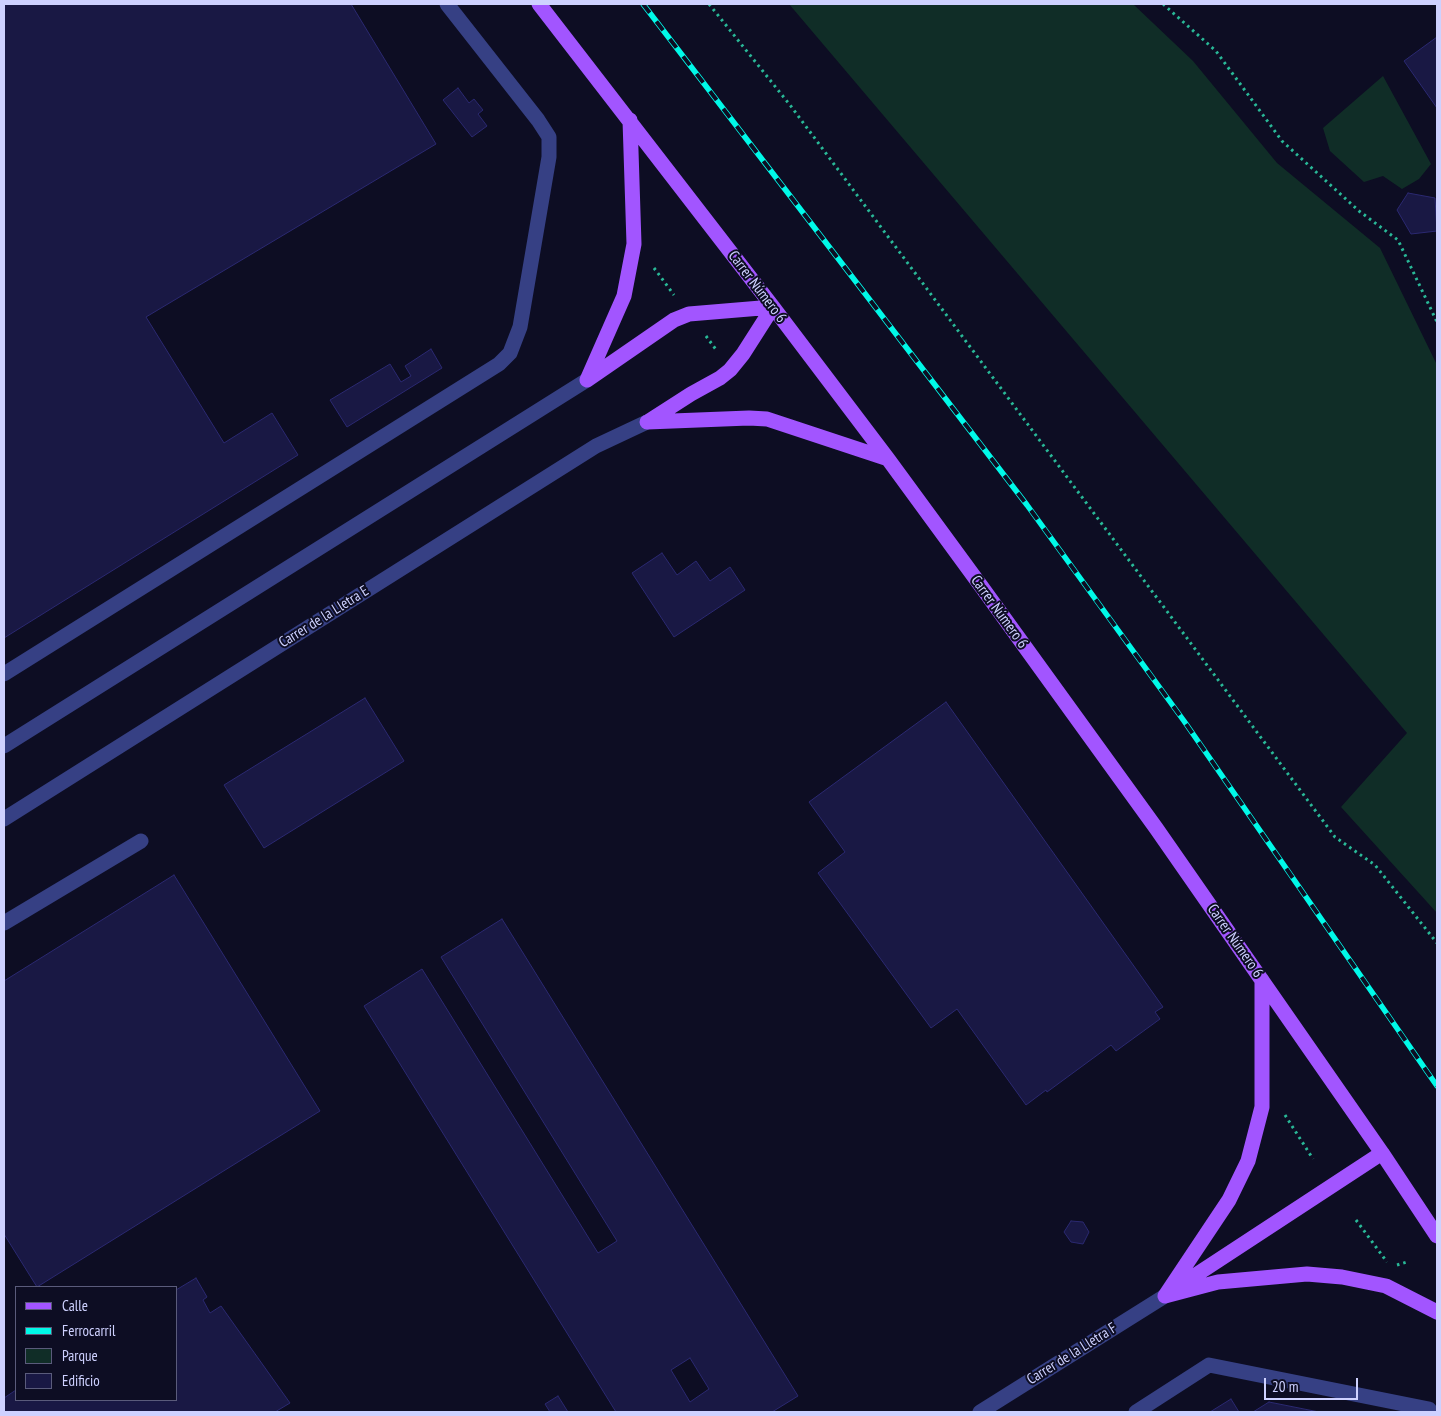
<!DOCTYPE html>
<html>
<head>
<meta charset="utf-8">
<style>
  body { margin:0 }
  #map { position:relative; width:1441px; height:1416px; overflow:hidden; background:#0d0d23; font-family:"PT Sans Narrow",sans-serif }
  canvas { display:block }
  .frame { position:absolute; inset:0; border:5px solid #ced1ff; pointer-events:none }
  .legend { position:absolute; left:15px; top:1286px; width:162px; height:115px; box-sizing:border-box; background:#0d0d23; border:1px solid #5a5b7b; margin:0; padding:6px 9px; list-style:none; font-size:15px; color:#ced1ff }
  .legend li { display:flex; align-items:center; gap:10px; height:25px }
  .legend b { width:25px; border:1px solid #5a5b7b }
  .scale { position:absolute; left:1264px; top:1378px; width:94px; height:22px; box-sizing:border-box; border:2px solid #ced1ff; border-top:0; padding-left:6px; font-size:15px; line-height:18px; white-space:nowrap; color:#ced1ff; -webkit-text-stroke:4px #0d0d23; paint-order:stroke }
</style>
</head>
<body>
<div id="map">
<canvas width="1441" height="1416"></canvas>
<div class="frame"></div>
<ul class="legend">
<li><b style="height:6px;background:#a255ff"></b>Calle</li>
<li><b style="height:6px;background:#00f9e8"></b>Ferrocarril</li>
<li><b style="height:14px;background:#102d27"></b>Parque</li>
<li><b style="height:14px;background:#191844"></b>Edificio</li>
</ul>
<div class="scale">20 m</div>
</div>
<script>
const context = document.querySelector('canvas').getContext('2d');
context.lineJoin = 'round';
function fill(path, color) { context.fillStyle = color; context.fill(path, 'evenodd'); }
const poly = rows => new Path2D(rows.map(r => 'M' + r).join(''));
function strokePath(path, color, width, dash) { context.strokeStyle = color; context.lineWidth = width; context.lineCap = dash ? 'butt' : 'round'; context.setLineDash(dash || []); context.stroke(path); }
function write(font, color, halo, rows, align = 'center') {
  context.font = font + ' "PT Sans Narrow",sans-serif'; context.lineWidth = 4; context.setLineDash([]); context.textBaseline = 'middle'; context.strokeStyle = halo; context.fillStyle = color; for (const [text, x, y, turn = 0] of rows) {
    context.save(); context.translate(x, y); context.rotate((+turn || 0) * Math.PI / 180); context.textAlign = isNaN(turn) ? turn : align; if (halo) context.strokeText(text, 0, 0); context.fillText(text, 0, 0); context.restore();
  }
}
const green = poly([
  [789,4,1133,4,1193,61,1277,163,1380,248,1437,365,1437,913,1341,807,1407,733],
  [1383,76,1431,164,1419,179,1402,189,1383,176,1364,182,1330,151,1323,128]
]);
const building = poly([
  [4,4,351,4,436,144,146,317,224,443,272,413,298,455,4,638,4,4],
  [1437,37,1437,108,1404,61,1437,37],
  [458,88,469,103,474,99,483,110,478,114,487,126,472,137,443,100,458,88],
  [1408,193,1435,198,1437,231,1411,234,1397,210,1408,193],
  [431,349,442,368,347,427,330,400,390,364,401,382,411,376,405,366,431,349],
  [662,553,677,575,696,561,710,581,730,567,745,590,674,637,632,573,662,553],
  [365,698,404,761,264,848,224,785,365,698],
  [946,702,1163,1007,1155,1012,1160,1019,1116,1051,1111,1045,1047,1092,1046,1090,1026,1105,957,1009,931,1028,818,873,845,852,809,802,946,702],
  [174,875,320,1111,37,1287,4,1234,4,981,174,875],
  [502,919,798,1396,772,1412,616,1412,364,1006,422,969,598,1253,617,1241,441,957,502,919],
  [690,1358,709,1389,690,1402,671,1370,690,1358],
  [1071,1221,1083,1222,1089,1232,1083,1244,1071,1242,1064,1232,1071,1221],
  [196,1278,207,1297,203,1300,210,1313,221,1306,290,1403,275,1412,4,1412,4,1398,16,1390,16,1400,176,1400,176,1290,196,1278],
  [558,1396,568,1412,550,1412,545,1404,558,1396],
  [1231,1399,1239,1412,1210,1412,1231,1399],
  [1269,1402,1319,1412,1253,1412,1269,1402]
]);
const path = poly([
  [709,4,790,105,1335,837,1375,865,1437,943],
  [1163,4,1216,51,1282,141,1359,211,1398,240,1437,322],
  [654,268,674,295],
  [706,336,717,351],
  [1285,1115,1313,1159],
  [1356,1220,1387,1262],
  [1397,1265,1407,1262]
]);
const minor = poly([
  [4,674,499,364,510,353,520,327,549,157,549,137,538,120,447,4],
  [4,746,587,380],
  [4,819,596,446,647,422],
  [4,923,141,841],
  [980,1412,1165,1296],
  [1136,1412,1209,1365,1429,1409,1431,1412]
]);
const major = poly([
  [539,4,773,307,888,459,981,586,1156,828,1382,1153,1437,1236],
  [587,380,624,296,634,244,630,120],
  [587,380,674,320,689,314,773,307],
  [649,421,691,394,720,378,730,370,743,354,773,307],
  [647,422,749,418,767,419,888,459],
  [1176,1288,1382,1153],
  [1165,1296,1229,1200,1248,1161,1262,1107,1262,980],
  [1165,1296,1218,1282,1307,1274,1342,1277,1386,1286,1437,1312]
]);
const rail = poly([
  [643,4,1027,505,1184,721,1437,1086]
]);
const streetNames = [
  ["Carrer Número 6",757,287,53],
  ["Carrer Número 6",999,612,54],
  ["Carrer de la Lletra E",324,617,-32],
  ["Carrer Número 6",1235,941,55],
  ["Carrer de la Lletra F",1072,1354,-32]
];
fill(green, '#102d27');
fill(building, '#191844');
strokePath(building, '#2b2971', 1);
strokePath(path, '#29b897', 3, [2.5, 4]);
strokePath(minor, '#364084', 15);
strokePath(major, '#a255ff', 15);
strokePath(rail, '#00f9e8', 5.5);
strokePath(rail, '#0d0d23', 4, [11]);
write('15px', '#ced1ff', '#0d0d23', streetNames);
</script>
</body>
</html>
